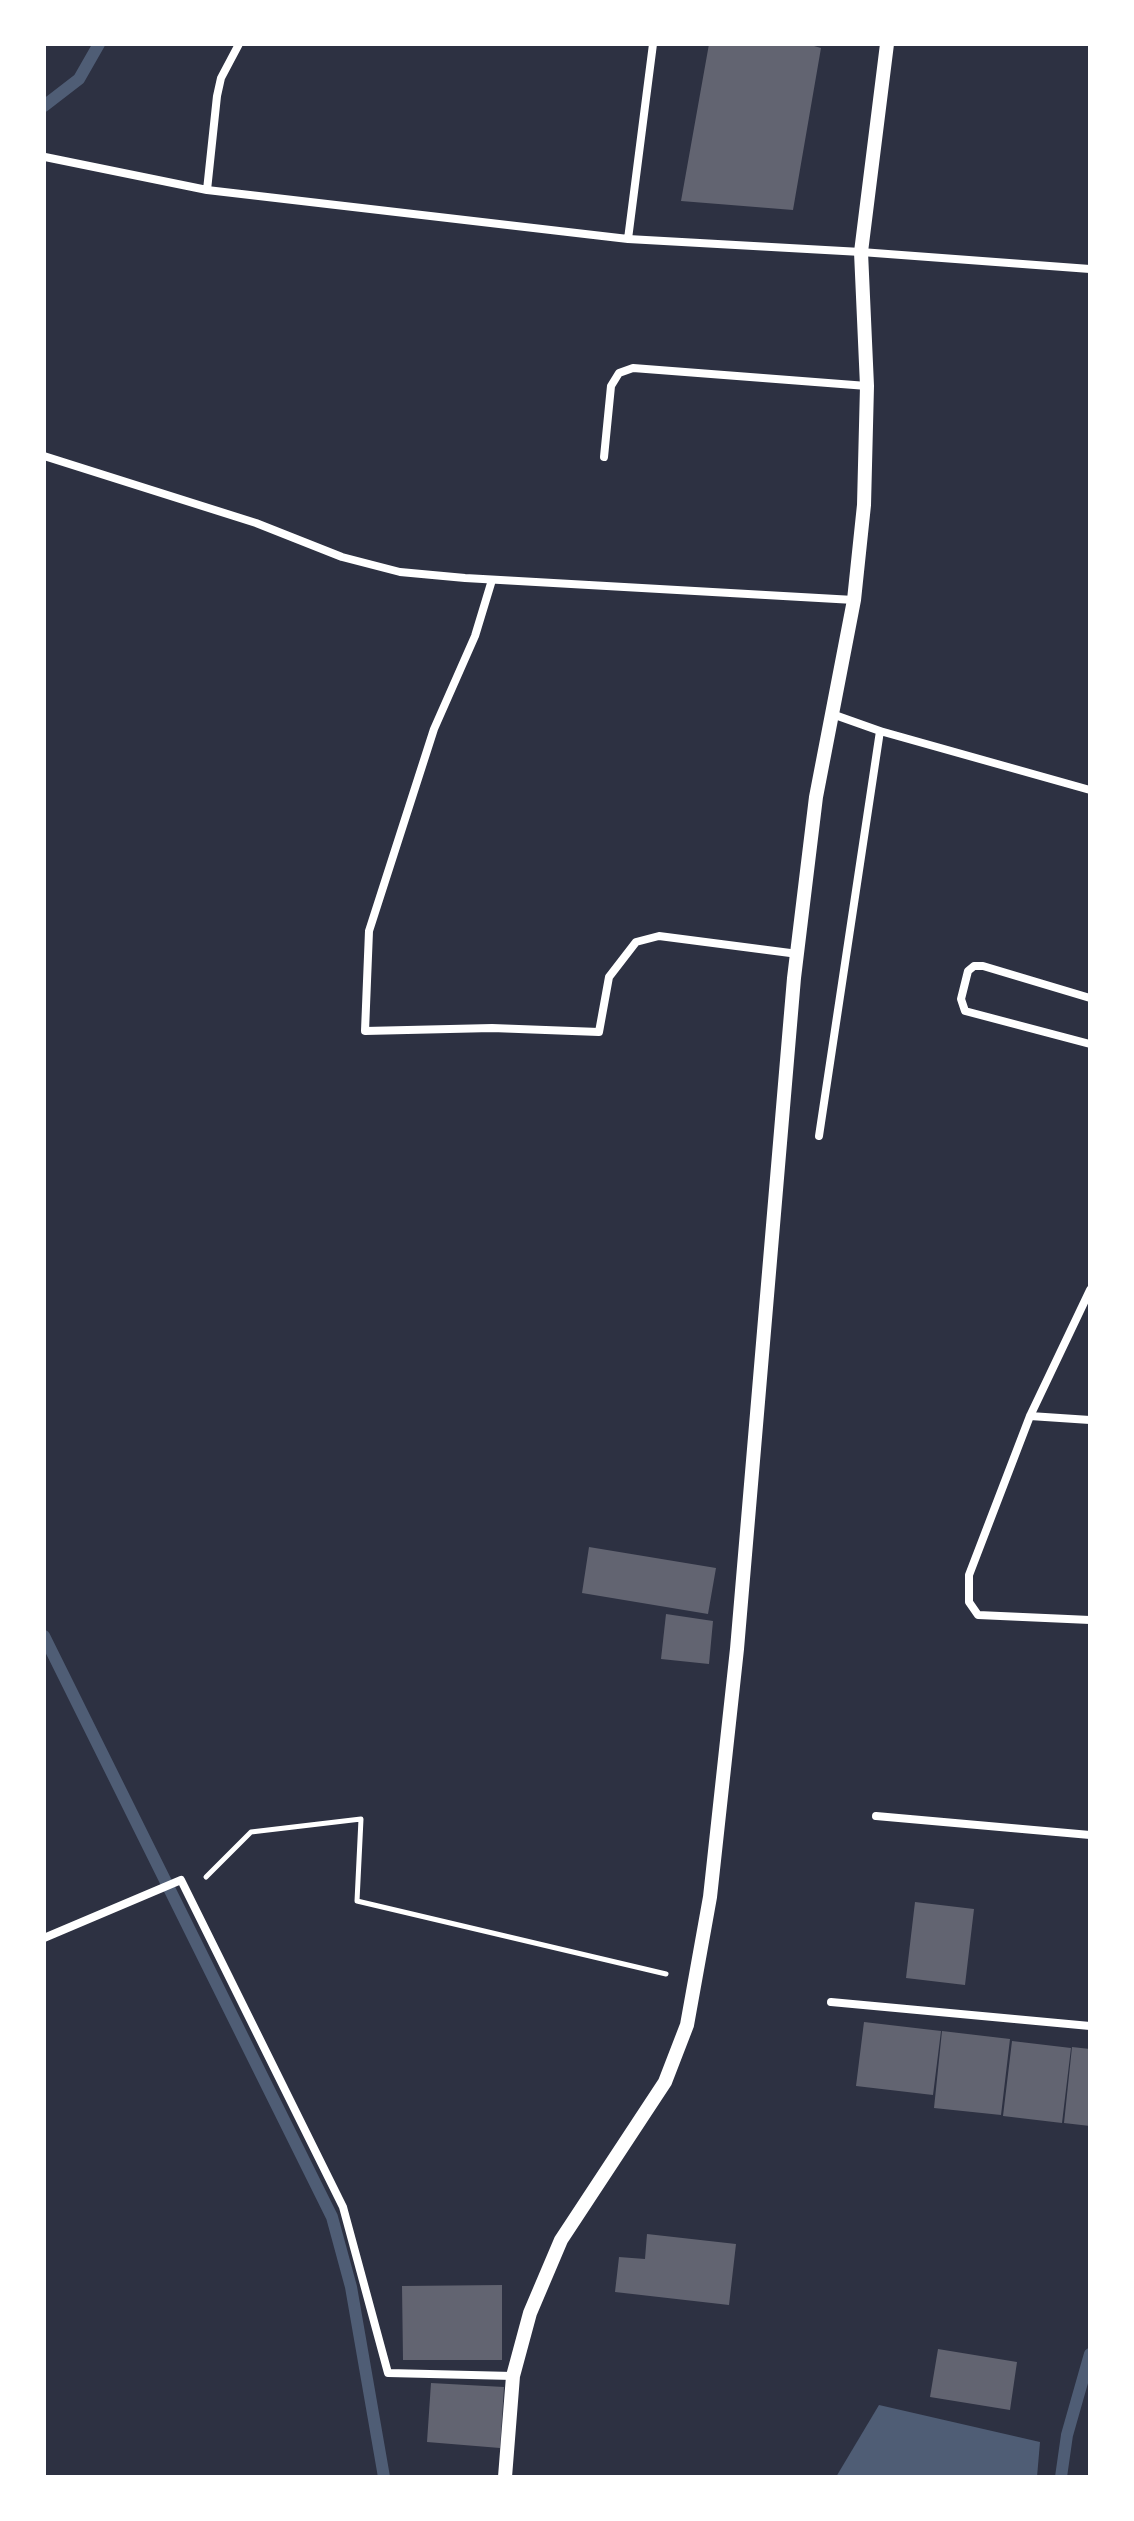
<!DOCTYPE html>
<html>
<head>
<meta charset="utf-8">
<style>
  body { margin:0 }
  #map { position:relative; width:1134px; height:2521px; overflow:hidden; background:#2d3142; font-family:Mulish,sans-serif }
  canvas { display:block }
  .frame { position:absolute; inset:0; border:46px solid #fff; pointer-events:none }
</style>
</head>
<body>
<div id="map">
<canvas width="1134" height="2521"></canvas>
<div class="frame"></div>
</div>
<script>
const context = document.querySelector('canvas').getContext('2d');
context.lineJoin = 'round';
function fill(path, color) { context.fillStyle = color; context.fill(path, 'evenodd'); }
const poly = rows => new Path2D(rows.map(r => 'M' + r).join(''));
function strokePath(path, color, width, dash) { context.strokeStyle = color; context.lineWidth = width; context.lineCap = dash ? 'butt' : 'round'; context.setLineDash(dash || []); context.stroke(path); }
const water = poly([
  [879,2405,1040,2442,1037,2477,836,2477]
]);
const stream = poly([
  [44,106,79,79,99,44],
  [44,1636,332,2217,351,2287,384,2477],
  [1061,2477,1067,2435,1090,2354]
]);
const building = poly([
  [709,44,807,44,821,48,793,210,681,201],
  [589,1547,716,1568,708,1614,582,1593],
  [666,1614,713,1621,709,1664,661,1659],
  [915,1902,974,1909,965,1985,906,1978],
  [864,2022,941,2031,933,2095,856,2086],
  [942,2031,1010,2039,1001,2115,934,2108],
  [1012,2041,1071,2048,1062,2123,1003,2116],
  [1072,2047,1090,2049,1090,2126,1064,2123],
  [647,2234,736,2244,729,2305,615,2292,619,2257,645,2259],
  [502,2285,502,2360,403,2360,402,2286],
  [938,2349,1017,2362,1010,2410,930,2397],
  [431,2383,504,2387,500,2448,427,2442]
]);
const path = poly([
  [206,1877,251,1832,361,1819,357,1901,666,1974]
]);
const minor = poly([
  [45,157,207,190,628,239,861,252,1090,269],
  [207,190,217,96,221,78,239,44],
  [628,239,653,44],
  [44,456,256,523,342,557,400,572,465,578,854,600],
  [604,457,611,386,619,373,633,368,867,386],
  [492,580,475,636,434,729,369,931,365,1031,492,1028,599,1032,609,977,636,942,659,936,798,954],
  [832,714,880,731,1090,790],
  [1090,998,983,966,974,966,968,971,961,999,965,1011,1090,1044],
  [819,1136,880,731],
  [1090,1290,1030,1416,969,1575,969,1602,978,1615,1090,1620],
  [1030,1416,1090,1420],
  [876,1816,1090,1835],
  [44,1938,181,1880,343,2207,388,2373,513,2376],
  [831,2002,1090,2026]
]);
const tertiary = poly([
  [505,2477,513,2376,530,2313,561,2240,665,2082,687,2025,710,1897,737,1649,794,978,816,797,854,600,864,505,867,386,861,252,887,44]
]);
fill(water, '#4f5d75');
strokePath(stream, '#4f5d75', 12);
fill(building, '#626471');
strokePath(path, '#fff', 5);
strokePath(minor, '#fff', 8);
strokePath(tertiary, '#fff', 14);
</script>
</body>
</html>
